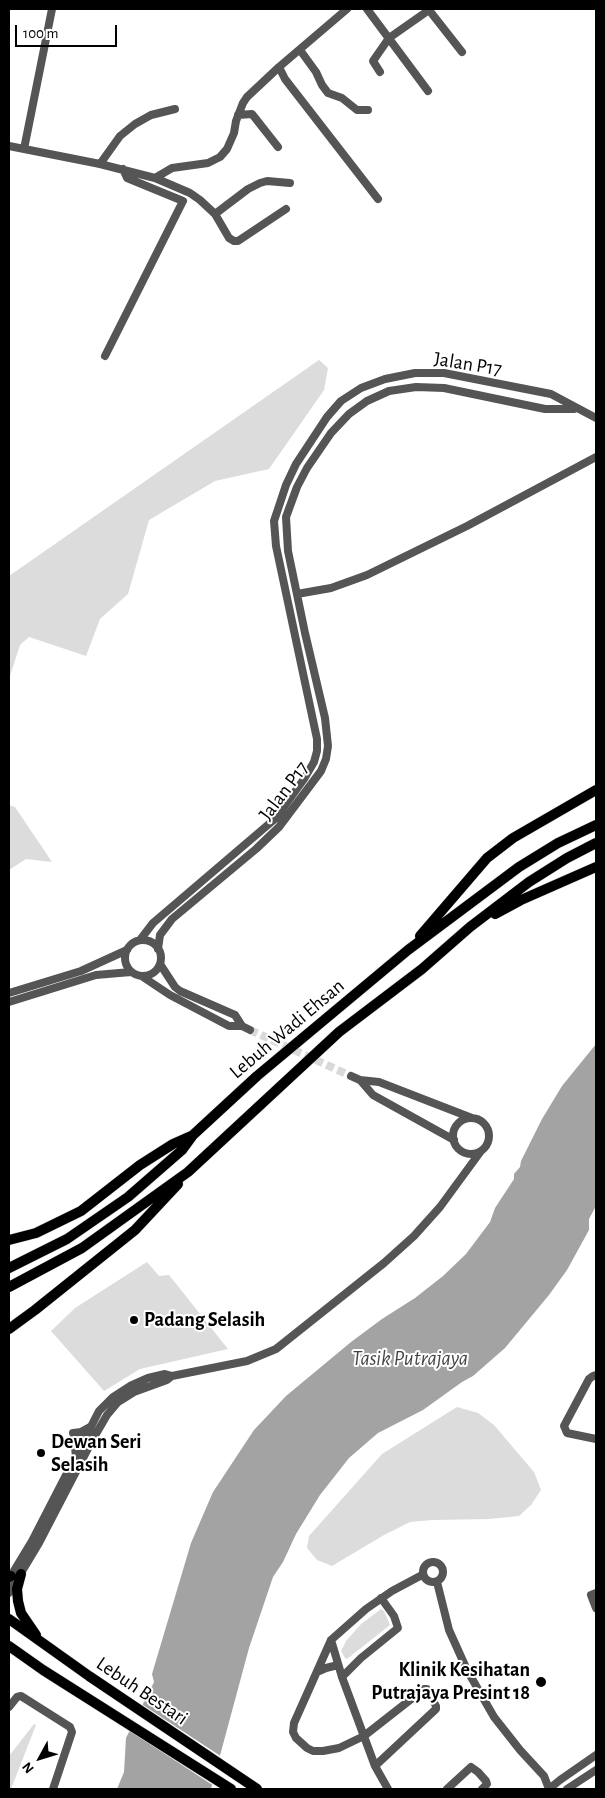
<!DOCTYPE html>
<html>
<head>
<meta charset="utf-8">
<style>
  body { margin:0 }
  #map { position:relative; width:605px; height:1798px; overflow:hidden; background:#fff; font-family:"Alegreya Sans",sans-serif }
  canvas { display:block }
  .frame { position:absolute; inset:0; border:10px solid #000; pointer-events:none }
  .north { position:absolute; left:15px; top:1733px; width:50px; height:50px; -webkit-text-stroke:4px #fff; paint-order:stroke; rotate:231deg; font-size:14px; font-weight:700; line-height:20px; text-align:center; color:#000 }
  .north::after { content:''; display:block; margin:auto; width:18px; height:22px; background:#000; clip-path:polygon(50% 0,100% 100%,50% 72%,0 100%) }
  .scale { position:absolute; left:15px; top:25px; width:102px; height:22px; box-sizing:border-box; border:2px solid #000; border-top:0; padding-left:6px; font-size:15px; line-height:18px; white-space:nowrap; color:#000; -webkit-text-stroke:4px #fff; paint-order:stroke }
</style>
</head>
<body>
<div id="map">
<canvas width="605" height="1798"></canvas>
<div class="frame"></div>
<div class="north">N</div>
<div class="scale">100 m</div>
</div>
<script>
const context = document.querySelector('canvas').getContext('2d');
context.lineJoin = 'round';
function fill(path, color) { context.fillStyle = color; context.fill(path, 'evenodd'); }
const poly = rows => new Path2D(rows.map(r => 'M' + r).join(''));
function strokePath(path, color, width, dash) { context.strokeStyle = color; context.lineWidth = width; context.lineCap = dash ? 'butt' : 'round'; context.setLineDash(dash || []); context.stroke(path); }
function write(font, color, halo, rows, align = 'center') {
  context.font = font + ' "Alegreya Sans",sans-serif'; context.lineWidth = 4; context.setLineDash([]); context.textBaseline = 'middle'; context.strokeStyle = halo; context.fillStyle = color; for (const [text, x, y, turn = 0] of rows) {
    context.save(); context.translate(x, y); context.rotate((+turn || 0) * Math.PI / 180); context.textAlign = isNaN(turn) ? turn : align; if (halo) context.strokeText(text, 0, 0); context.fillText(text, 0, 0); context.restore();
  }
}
const green = poly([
  [319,360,328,368,324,390,269,469,215,481,149,520,128,594,100,619,86,656,29,637,20,645,9,679,9,576],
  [9,805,15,807,52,862,26,859,9,870],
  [147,1262,159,1276,169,1275,228,1349,140,1369,104,1391,51,1331,75,1308],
  [457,1407,478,1413,494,1425,534,1472,541,1490,531,1505,519,1516,489,1519,432,1520,410,1522,384,1535,332,1566,317,1560,307,1548,309,1536,382,1454],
  [381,1609,384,1611,390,1625,347,1659,345,1658,341,1651,346,1641,361,1624],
  [34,1724,36,1725,11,1789,9,1789,9,1756]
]);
const water = poly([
  [596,1044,596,1206,589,1219,589,1230,567,1270,549,1295,505,1348,473,1376,462,1382,423,1410,378,1433,349,1458,320,1495,296,1534,283,1562,273,1577,249,1648,211,1789,117,1789,124,1772,126,1738,154,1682,152,1674,191,1543,213,1492,254,1430,286,1396,351,1342,382,1319,415,1298,443,1276,466,1254,490,1222,495,1208,514,1179,514,1174,520,1167,521,1161,542,1119,562,1086]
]);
const pier = poly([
  [140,1703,222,1757,214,1786,127,1729]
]);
const minorTunnel = poly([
  [250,1030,351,1076]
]);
const minor = poly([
  [367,9,428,91],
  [300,50,316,72,322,85,328,93,342,98,357,110,368,110],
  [279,67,285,79,378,199],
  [380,72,373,61,389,38,429,10,462,52],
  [238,115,252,114,278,147],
  [9,146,100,164,155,178,190,193,200,200,215,214,229,238,234,241,238,241,286,209],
  [24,149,52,9],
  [100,164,120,136,135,124,151,115,175,109],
  [155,178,172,168,208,163,220,157,227,149,234,133,236,121,243,103,247,97,279,67,347,9],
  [215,214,248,189,260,183,267,181,290,183],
  [105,356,183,201,127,178,123,169],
  [297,594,331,588,367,575,467,526,596,457],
  '125 958a18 18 0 1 1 36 0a18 18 0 1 1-36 0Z',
  [140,940,153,923,276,818,304,779,314,762,317,751,317,739,276,546,274,521,286,485,296,464,327,417,341,401,361,388,385,379,415,373,444,373,551,394,596,418],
  [158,949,160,935,172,919,256,849,279,827,321,771,326,759,328,746,325,718,305,633,288,551,286,517,297,487,307,468,331,433,349,414,367,401,389,391,416,387,444,388,545,409,574,409],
  [160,964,175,987,180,991,235,1015,242,1026],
  [143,977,170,995,229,1026,242,1026,250,1030],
  [9,993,81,971,127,950],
  [9,1002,96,975,131,972],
  [351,1076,360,1080,379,1082,472,1118],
  [360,1080,373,1095,454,1140],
  '453 1136a18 18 0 1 1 36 0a18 18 0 1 1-36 0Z',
  [596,1375,593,1376,589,1379,564,1426,567,1433,596,1439],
  [73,1433,81,1432,90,1427],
  [70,1440,75,1447,76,1457],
  '423 1572a10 10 0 1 1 20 0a10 10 0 1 1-20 0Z',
  [9,1579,32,1541,99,1411,113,1397,130,1386,148,1378,165,1374,172,1376],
  [437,1582,449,1630,467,1670,494,1717,520,1750,544,1776,549,1789,560,1780,596,1755],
  [9,1593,39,1543,93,1439,107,1415,118,1402,134,1392,167,1380,172,1376,247,1361,276,1349,384,1263,414,1236,440,1207,481,1151],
  [596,1593,591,1595,596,1608],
  [331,1640,342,1677,375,1766,388,1789],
  [317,1672,326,1668,338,1665],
  [342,1677,361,1658,398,1628,394,1616,381,1598],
  [9,1707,17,1697,21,1696,70,1727,72,1732,53,1789],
  [375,1766,436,1709,436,1706,427,1689,424,1689,364,1736,339,1748,323,1751,313,1751,307,1748,296,1738,293,1732,294,1723,331,1640,366,1609,392,1591,422,1575],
  [447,1789,471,1767,478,1772,486,1781,487,1784,482,1789],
  [567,1789,596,1770]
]);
const major = poly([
  [495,914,521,900,596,867],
  [420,936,487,858,513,838,596,790],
  [9,1240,36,1233,81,1211,140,1165,173,1144,191,1136],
  [9,1268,67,1239,128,1197,182,1150,193,1135,257,1076,408,950,519,867,558,843,596,825],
  [9,1287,82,1248,188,1172,339,1032,422,969,470,927,529,882,567,858,596,843],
  [9,1329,35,1310,135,1230,178,1184],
  [21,1574,17,1589,18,1601,21,1613,36,1635],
  [9,1577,11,1576],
  [9,1619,89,1676,257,1789],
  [9,1646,43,1670,231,1789]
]);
const markers = [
  [134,1320,5,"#000"],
  [41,1453,5,"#000"],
  [541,1682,6,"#000"]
];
const streetNames = [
  ["Jalan P17",468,364,9],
  ["Jalan P17",284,791,-53],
  ["Lebuh Wadi Ehsan",287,1029,-40],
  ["Lebuh Bestari",142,1691,34]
];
const poiNames = [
  ["Padang Selasih",144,1320],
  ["Dewan Seri",51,1442],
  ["Selasih",51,1465],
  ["Klinik Kesihatan",530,1670,"right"],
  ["Putrajaya Presint 18",530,1693,"right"]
];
const waterNames = [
  ["Tasik Putrajaya",410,1359]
];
fill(green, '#dcdcdc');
fill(water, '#a3a3a3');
fill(pier, '#fff');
strokePath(minorTunnel, '#d9d9d9', 8, [8, 4]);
strokePath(major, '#dbdbdb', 11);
strokePath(minor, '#555', 8);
strokePath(major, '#000', 10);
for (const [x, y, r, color] of markers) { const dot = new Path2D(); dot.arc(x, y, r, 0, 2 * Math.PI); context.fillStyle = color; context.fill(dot); strokePath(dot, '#fff', 2); }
write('20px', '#000', '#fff', streetNames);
write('bold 20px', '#000', '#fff', poiNames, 'left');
write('italic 21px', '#444', '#fff', waterNames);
</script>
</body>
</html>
